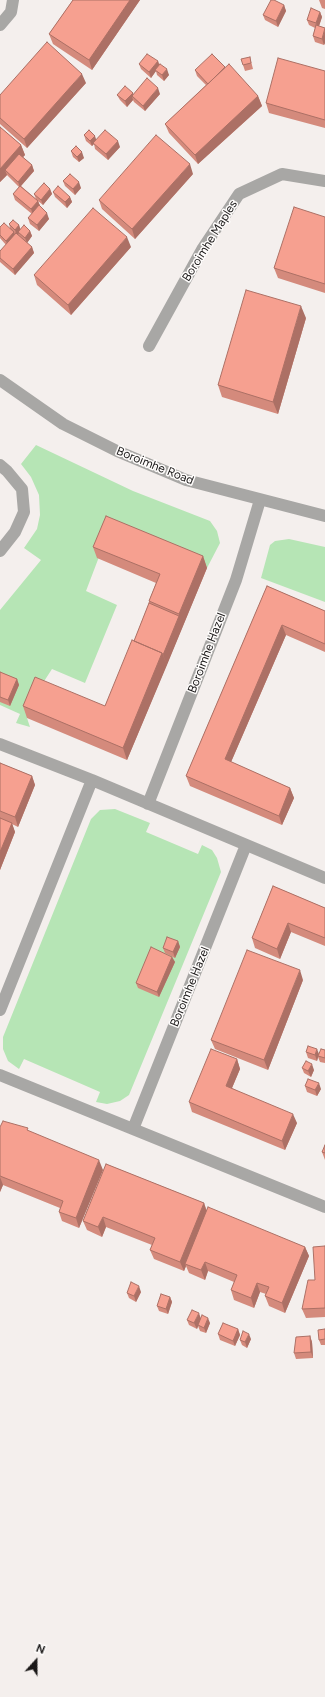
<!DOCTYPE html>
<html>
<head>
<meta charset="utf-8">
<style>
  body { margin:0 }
  #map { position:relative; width:325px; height:1697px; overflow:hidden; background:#f4efed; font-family:Figtree,sans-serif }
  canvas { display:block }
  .north { position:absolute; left:16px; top:1641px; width:40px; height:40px; -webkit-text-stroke:3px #fffdfc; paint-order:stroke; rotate:21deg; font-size:11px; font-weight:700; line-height:16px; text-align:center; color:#191717 }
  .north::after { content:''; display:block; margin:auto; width:14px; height:18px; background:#191717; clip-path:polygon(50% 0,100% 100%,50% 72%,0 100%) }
</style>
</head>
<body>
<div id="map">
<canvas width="325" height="1697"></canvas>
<div class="north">N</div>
</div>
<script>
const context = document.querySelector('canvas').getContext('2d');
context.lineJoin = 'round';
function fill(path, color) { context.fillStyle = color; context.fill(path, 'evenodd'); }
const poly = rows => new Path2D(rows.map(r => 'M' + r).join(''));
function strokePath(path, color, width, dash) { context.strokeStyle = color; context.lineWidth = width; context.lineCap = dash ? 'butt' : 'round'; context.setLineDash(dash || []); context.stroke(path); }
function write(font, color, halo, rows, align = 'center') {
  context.font = font + ' Figtree,sans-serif'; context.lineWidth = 3; context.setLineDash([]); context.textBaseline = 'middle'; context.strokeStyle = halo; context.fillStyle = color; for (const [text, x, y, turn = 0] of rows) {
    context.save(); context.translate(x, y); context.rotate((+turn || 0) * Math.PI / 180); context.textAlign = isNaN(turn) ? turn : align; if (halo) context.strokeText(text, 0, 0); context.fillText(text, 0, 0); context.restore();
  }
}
const green = poly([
  [36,445,133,491,210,521,217,531,220,543,207,568,110,528,86,591,117,605,85,683,52,669,39,689,27,718,30,727,16,723,20,714,0,705,0,610,41,560,24,548,37,529,40,515,39,495,31,477,21,464],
  [289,539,325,547,325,602,261,578,270,545,275,541],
  [115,809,150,823,146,832,198,854,202,845,212,850,217,858,221,872,129,1095,120,1101,107,1104,96,1102,100,1092,24,1059,19,1069,8,1061,3,1049,3,1037,91,819,100,810]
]);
const minor = poly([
  [0,25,11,12,13,0],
  [149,346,203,248,239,194,282,174,325,181],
  [0,380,63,424,117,451,186,480,325,516],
  [0,465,7,471,22,489,24,512,15,532,0,551],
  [0,744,92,780,325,878],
  [148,804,236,580,260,500],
  [0,1010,92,780],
  [0,1075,325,1207],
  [133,1129,246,845]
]);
const wall = poly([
  [73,0,140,0,92,70,53,44,49,34],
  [319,0,325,0,325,9,322,8],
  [284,5,286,11,278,27,265,20,263,15],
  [320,12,322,17,319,26,325,28,325,43,324,45,315,42,313,36,315,28,309,25,307,20],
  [250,57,253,69,245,71,243,65],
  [158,61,159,65,169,75,164,81,157,75,156,71,151,78,141,69,139,64],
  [225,68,258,96,262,106,198,164,169,133,165,124,206,85,197,76,195,70],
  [325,71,325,128,269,113,266,103],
  [86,83,27,148,0,124,0,95],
  [160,94,145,111,134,102,133,100,127,107,120,100,117,95],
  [0,127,21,145,25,155,23,157,32,165,34,171,21,186,36,199,34,194,50,189,52,194,43,205,38,201,40,206,49,219,39,231,30,224,28,218,32,214,15,200,13,194,19,187,7,175,0,182],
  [84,135,96,140,120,147,108,160,95,149,94,144,92,146,86,141],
  [71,151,84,158,79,162,73,157],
  [193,174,135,239,102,209,99,200],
  [63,181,81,188,75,195,65,186],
  [53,192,70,197,72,202,67,208,55,197],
  [325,217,325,293,278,278,274,268],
  [9,224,19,225,20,229,30,231,32,236,27,243,32,247,34,253,15,275,0,262,0,251,6,245,0,238,0,227,10,228],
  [131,247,71,315,37,285,34,275],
  [306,318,278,414,222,397,218,385],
  [93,547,203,556,207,568,127,760,27,718,23,706,105,706,134,641,149,603,149,601,156,583,97,558],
  [267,586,325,611,325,652,286,635,231,762,290,788,294,798,282,825,190,786,186,776],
  [0,672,17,679,19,685,10,706,0,702],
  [0,763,32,776,35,785,18,827,12,824,15,832,0,870],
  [273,886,325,908,325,946,291,932,280,959,255,948,252,938],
  [178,941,180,947,175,958,165,953,163,948],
  [172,957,175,962,159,997,138,988,136,983],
  [303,980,268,1070,215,1049,211,1040],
  [325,1050,325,1063,320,1062,318,1057,317,1061,308,1058,306,1052,319,1054],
  [237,1059,240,1069,232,1088,297,1123,285,1150,192,1112,189,1102],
  [302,1068,314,1070,311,1077,304,1073],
  [305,1086,321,1089,317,1096,307,1092],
  [0,1127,29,1131,103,1170,79,1228,62,1221,59,1212,60,1208,3,1185,0,1192],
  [325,1145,325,1160,322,1152],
  [106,1164,204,1203,207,1211,305,1247,309,1256,285,1313,269,1306,265,1296,266,1294,260,1292,254,1308,234,1300,231,1290,234,1282,208,1271,205,1280,189,1273,186,1266,184,1271,154,1259,150,1250,152,1245,106,1227,102,1237,87,1230,83,1221],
  [325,1246,325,1317,306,1318,302,1309,315,1280],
  [141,1292,136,1302,129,1298,127,1293],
  [170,1297,172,1302,168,1314,159,1311,157,1306],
  [201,1318,210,1323,206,1333,200,1331,198,1326,197,1329,189,1325,187,1320],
  [238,1329,240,1335,235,1346,220,1340,218,1334],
  [325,1329,325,1345,321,1345,319,1340],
  [310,1336,312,1342,313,1358,296,1359,294,1353],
  [251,1339,247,1348,242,1345,240,1340]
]);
const shadedWall = poly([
  [130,0,140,0,92,70,89,60],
  [284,5,286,11,278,27,276,21],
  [320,12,322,17,318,29,316,23],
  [325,30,325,43,324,45,322,39],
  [158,61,160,67,155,70,156,71,151,78,149,72],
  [167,69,169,75,164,81,162,75],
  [82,74,86,83,27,148,24,139],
  [158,88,160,94,145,111,143,106],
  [133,93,135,99,132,96,133,100,127,107,125,101],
  [258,96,262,106,198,164,195,155],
  [95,136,97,142,93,143,94,144,92,146,90,141],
  [118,141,120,147,108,160,106,154],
  [21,145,25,155,8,173,5,170,7,175,0,182,0,169],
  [82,152,84,158,79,162,77,157],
  [190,164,193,174,135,239,132,229],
  [32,165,34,171,20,187,18,182],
  [79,182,81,188,75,195,73,189],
  [50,189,52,194,43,205,41,200],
  [70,197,72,202,67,208,65,202],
  [38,201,40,206,33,215,31,209],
  [47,213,49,219,39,231,37,225],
  [19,225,21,231,18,232,19,233,17,236,15,230],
  [30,231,32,236,27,243,25,238],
  [14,232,16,238,8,247,6,241],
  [127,237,131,247,71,315,68,305],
  [32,247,34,253,15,275,13,269],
  [301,306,306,318,278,414,273,402],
  [203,556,207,568,167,665,163,655,179,616,179,614],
  [282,625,286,635,228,769,225,759],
  [162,653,167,665,127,760,123,748],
  [17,679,19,685,10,706,8,700],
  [32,776,35,785,18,827,15,817],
  [290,788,294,798,282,825,279,816],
  [12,823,15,832,0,870,0,852],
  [288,923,291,932,280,959,277,949],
  [178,941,180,947,175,958,173,952],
  [172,957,175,962,159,997,157,992],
  [300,970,303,980,268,1070,264,1060],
  [317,1049,319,1054,317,1061,315,1055],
  [237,1059,240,1069,229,1095,226,1086],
  [312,1064,314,1070,311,1077,308,1071],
  [319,1083,321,1089,317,1096,315,1090],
  [293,1114,297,1123,285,1150,282,1141],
  [99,1160,103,1170,79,1228,76,1218],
  [0,1177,3,1185,0,1192],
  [204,1203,207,1213,185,1264,186,1266,184,1271,180,1262],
  [103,1217,106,1227,102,1237,98,1227],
  [305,1247,309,1256,285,1313,282,1303],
  [205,1262,208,1271,205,1280,201,1270],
  [257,1283,260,1292,254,1308,251,1298],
  [139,1286,141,1292,136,1302,134,1296],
  [170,1297,172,1302,168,1314,166,1309],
  [199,1313,201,1319,197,1329,194,1323],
  [208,1318,210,1323,206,1333,204,1328],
  [238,1329,240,1335,235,1346,233,1341],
  [249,1334,251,1339,247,1348,245,1342],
  [310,1336,312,1342,313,1358,311,1352]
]);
const building = poly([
  [73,0,130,0,89,60,49,34,73,0],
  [271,0,274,0,284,5,276,21,263,15,271,0],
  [311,8,320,12,316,23,307,20,311,8],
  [316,25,325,28,322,39,313,36,316,25],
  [47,42,82,74,24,139,0,118,0,95,47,42],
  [147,54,158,61,149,72,139,64,147,54],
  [212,54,225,67,208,84,195,70,212,54],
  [250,57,251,63,243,65,241,59,250,57],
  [278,58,325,71,325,120,266,103,278,58],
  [160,64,167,69,162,75,155,70,160,64],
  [229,64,258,96,195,155,165,124,229,64],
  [147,78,158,88,143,106,132,96,147,78],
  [125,86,133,93,125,101,117,95,125,86],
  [0,127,21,145,0,169,0,127],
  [89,130,95,136,90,141,84,135,89,130],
  [105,130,118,141,106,154,93,143,105,130],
  [156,135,190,164,132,229,99,200,156,135],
  [76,146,82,152,77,157,71,151,76,146],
  [19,154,32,165,18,182,5,170,19,154],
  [70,174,79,182,73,189,63,181,70,174],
  [44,183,50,189,41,200,34,194,44,183],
  [20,186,38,201,31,209,13,194,20,186],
  [58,186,70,197,65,202,53,192,58,186],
  [39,205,47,213,37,225,28,218,39,205],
  [294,207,325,217,325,284,274,268,294,207],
  [93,208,127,237,68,305,34,275,93,208],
  [13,220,19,225,15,230,9,224,13,220],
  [4,223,14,232,6,241,0,235,0,227,4,223],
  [24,225,30,231,25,238,18,232,24,225],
  [16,233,32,247,13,269,0,258,0,251,16,233],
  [246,290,301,306,273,402,218,385,246,290],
  [106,516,203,556,179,614,149,601,160,574,93,547,106,516],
  [267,586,325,611,325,644,282,625,225,759,290,788,279,816,186,776,267,586],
  [149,603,179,616,163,655,162,653,134,641,149,603],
  [132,640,162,653,123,748,23,706,35,677,105,706,132,640],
  [0,672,17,679,8,700,0,697,0,672],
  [0,763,32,776,15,817,0,811,0,763],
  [0,818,12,823,0,852,0,818],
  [273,886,325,908,325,938,288,923,277,949,252,938,273,886],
  [167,937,178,941,173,952,163,948,167,937],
  [151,947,172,957,157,992,136,983,151,947],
  [247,950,300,970,264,1060,211,1040,247,950],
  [308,1046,317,1049,315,1055,306,1052,308,1046],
  [211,1049,237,1059,226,1086,293,1114,282,1141,189,1102,211,1049],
  [321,1049,325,1050,325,1058,318,1056,321,1049],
  [306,1061,312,1064,308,1071,302,1068,306,1061],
  [308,1079,319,1083,315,1090,305,1086,308,1079],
  [3,1121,28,1128,27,1130,99,1160,76,1218,59,1212,63,1201,0,1176,0,1127,3,1121],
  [325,1145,325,1153,322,1152,325,1145],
  [106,1164,204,1203,180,1262,150,1250,155,1238,103,1217,98,1227,83,1221,106,1164],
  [208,1207,305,1247,282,1303,265,1296,269,1287,257,1283,251,1298,231,1290,237,1275,205,1262,201,1270,185,1264,208,1207],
  [325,1246,325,1308,302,1309,308,1280,315,1280,313,1247,325,1246],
  [131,1282,139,1286,134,1296,127,1293,131,1282],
  [161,1294,170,1297,166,1309,157,1306,161,1294],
  [192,1310,199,1313,194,1323,187,1320,192,1310],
  [202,1315,208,1318,204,1328,198,1325,202,1315],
  [223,1323,238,1329,233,1341,218,1334,223,1323],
  [325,1329,325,1339,319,1340,318,1330,325,1329],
  [243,1331,249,1334,245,1342,240,1340,243,1331],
  [310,1336,311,1352,294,1353,296,1337,310,1336]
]);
const streetNames = [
  ["Boroimhe Maples",210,241,-58],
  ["Boroimhe Road",155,466,22],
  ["Boroimhe Hazel",207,653,-69],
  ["Boroimhe Hazel",190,987,-68]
];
fill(green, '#b6e5b5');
strokePath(minor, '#a8a7a5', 12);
fill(wall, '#d48a7c');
fill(shadedWall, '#ac7065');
fill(building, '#f6a090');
strokePath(building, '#ac7065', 1);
write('12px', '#191717', '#fffdfc', streetNames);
</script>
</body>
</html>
